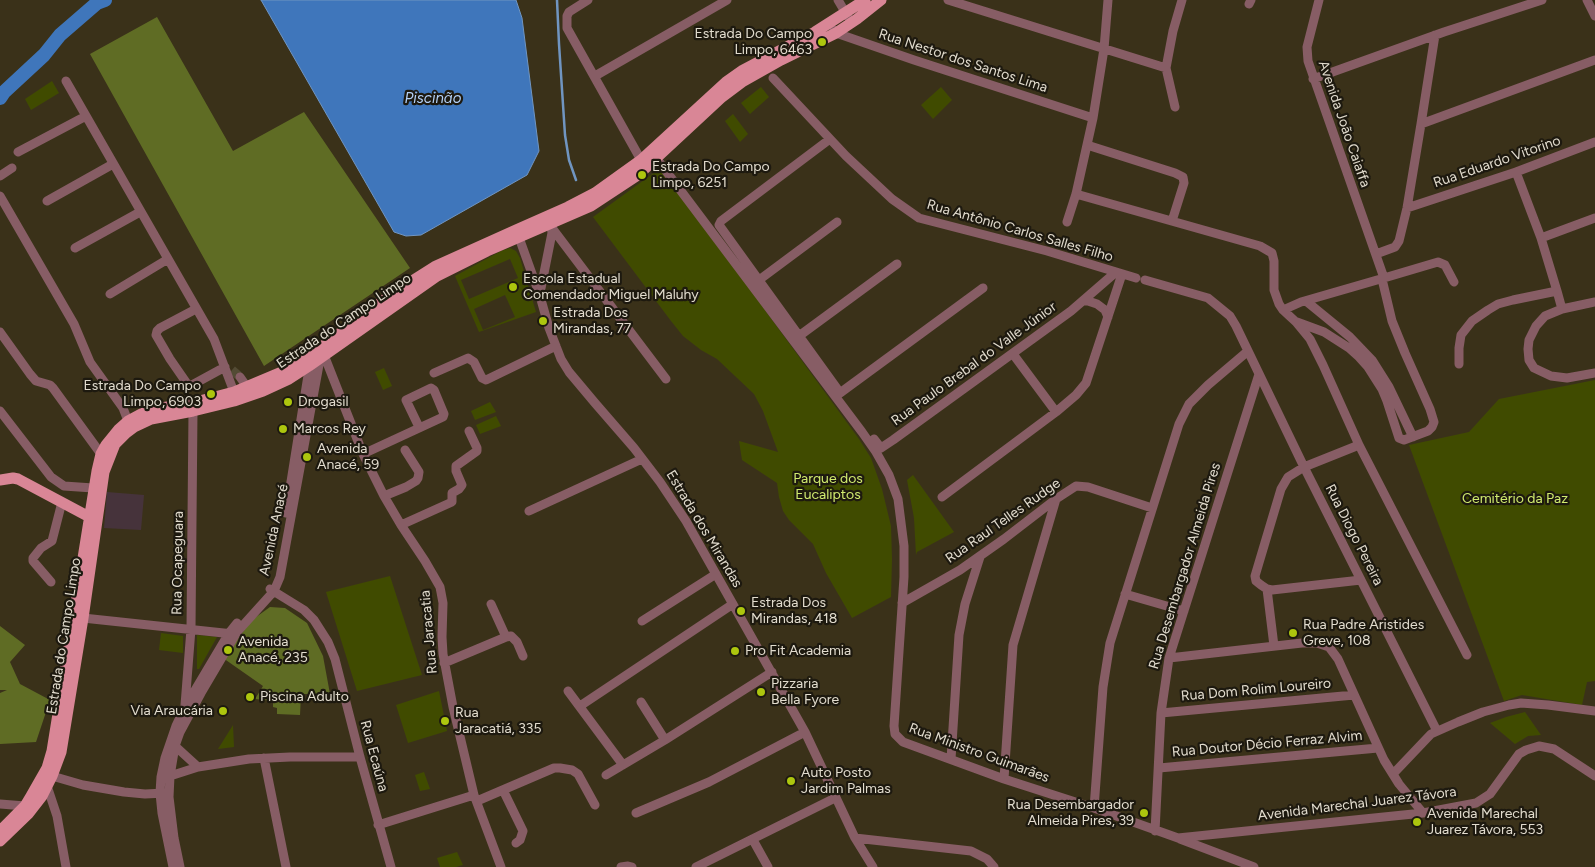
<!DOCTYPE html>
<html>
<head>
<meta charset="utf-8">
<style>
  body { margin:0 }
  canvas { display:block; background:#3a3119 }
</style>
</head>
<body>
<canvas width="1595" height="867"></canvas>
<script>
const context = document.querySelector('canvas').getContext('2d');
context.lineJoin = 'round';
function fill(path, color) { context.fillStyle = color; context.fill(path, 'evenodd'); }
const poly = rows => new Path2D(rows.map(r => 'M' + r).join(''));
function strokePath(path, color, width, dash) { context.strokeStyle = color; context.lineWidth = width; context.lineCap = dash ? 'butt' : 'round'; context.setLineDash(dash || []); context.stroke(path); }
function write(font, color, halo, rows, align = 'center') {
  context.font = font + ' Figtree,sans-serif'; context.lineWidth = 4.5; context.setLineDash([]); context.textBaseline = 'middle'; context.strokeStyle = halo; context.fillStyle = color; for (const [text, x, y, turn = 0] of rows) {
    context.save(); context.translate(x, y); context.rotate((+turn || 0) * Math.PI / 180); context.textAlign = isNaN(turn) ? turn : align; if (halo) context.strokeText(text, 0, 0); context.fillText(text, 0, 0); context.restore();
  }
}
const commercial = poly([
  [107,492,144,495,141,530,104,528]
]);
const green = poly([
  [52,81,59,93,31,110,25,99],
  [761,87,769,97,750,114,741,103],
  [941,87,952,100,933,119,921,105],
  [733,114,748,134,740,142,725,121],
  [662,167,737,269,767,313,859,439,871,458,882,489,891,526,892,559,891,597,852,618,826,573,813,544,789,520,783,511,779,497,777,483,742,460,739,441,778,452,763,411,754,394,717,359,701,350,683,336,671,321,593,217],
  [510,248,516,251,520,258,536,312,479,332,455,276,501,251],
  [510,259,518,278,469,299,461,280],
  [505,295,515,317,483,330,474,309],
  [384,368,392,386,383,390,375,372],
  [1595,380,1595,681,1587,682,1582,705,1522,695,1504,701,1409,445,1469,432,1499,399],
  [490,402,496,412,475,420,471,411],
  [496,416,501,426,480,434,476,425],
  [913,475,954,532,917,552,916,555,914,518,907,480],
  [390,576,422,675,357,691,326,592],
  [161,633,183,636,183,653,159,650],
  [197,635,217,637,199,669,197,669],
  [439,691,447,731,408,743,396,705],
  [1525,712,1541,735,1528,736,1515,744,1490,723,1506,717],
  [233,725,234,747,218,749],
  [424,772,430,789,420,791,415,775],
  [457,852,463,865,456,867,440,867,437,858]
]);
const forest = poly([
  [157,17,233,151,304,112,410,268,264,366,90,54],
  [270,607,285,608,307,623,323,656,330,694,301,694,300,715,277,714,277,708,273,707,273,701,255,699,263,686,223,658,252,620],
  [0,626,25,645,10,662,20,684,50,700,36,742,0,744,0,693,7,690,0,690]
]);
const water = poly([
  [261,0,516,0,522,18,539,151,527,175,421,235,406,236,394,232,261,0]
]);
const stream = poly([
  [557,0,559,44,565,135,569,160,576,180]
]);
const river = poly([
  [0,98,4,92,44,55,60,35,97,3,105,0]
]);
const minorTunnel = poly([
  [232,370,240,377]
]);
const minor = poly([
  [588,0,569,12,567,16,567,28,641,160],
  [838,0,848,17],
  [948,0,1166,68],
  [1587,0,1595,16],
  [1249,4,1251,0],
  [834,30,836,33,914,60,1093,118],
  [595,76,727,0],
  [773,78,846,156,892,199,919,218,1047,251,1136,278],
  [1313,79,1444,32,1542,0],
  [66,81,214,339,234,392],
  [1175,107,1166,68,1173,31,1182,0],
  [1421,124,1435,35],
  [830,139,721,221,719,225,838,390],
  [1087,145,1175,173,1183,177,1184,183,1172,221],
  [18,152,86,116],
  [660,163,862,432,876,452,889,475,898,499,904,546,904,577,894,726,895,734,903,742,1004,779,1094,808,1178,838,1423,813,1476,803,1490,794,1519,754,1526,750,1539,746,1554,749,1595,776],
  [1516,172,1541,238,1557,291],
  [0,176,12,168],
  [1076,194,1260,246,1272,253,1274,261,1274,290,1279,304,1283,310,1296,322,1310,339,1323,365,1359,445,1467,655],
  [0,196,74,324,90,362,123,408,128,421],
  [47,201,113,164],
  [1407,208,1516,172,1595,142],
  [1067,222,1076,194,1093,118,1104,49,1108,0],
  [552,228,666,379],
  [517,232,540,296,549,328,561,359,569,372,595,403,634,448,660,482,686,521,805,732,855,838,873,867],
  [1541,238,1595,218],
  [75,248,140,212],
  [1376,254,1395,247,1399,241,1407,208,1421,124,1595,60],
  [1384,278,1438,262,1445,265,1454,282],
  [759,280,837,222],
  [1145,280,1208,298,1230,316,1236,326,1304,467,1437,731],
  [540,293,552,233,551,225],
  [110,294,168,259],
  [1083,301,1088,301,1097,304,1105,310,1108,317],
  [1306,301,1350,337,1372,360,1389,387,1413,437],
  [1595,302,1562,309,1545,316,1536,326,1529,340,1528,349,1529,360,1534,368,1551,376,1567,378,1595,373],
  [196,309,160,328,157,331,156,335,170,359,188,385,192,385,225,367],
  [1283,310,1301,302,1384,278,1308,61,1307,47,1319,0],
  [1297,322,1324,332,1349,348,1359,357,1368,367,1382,389,1387,401,1399,438,1404,440,1428,431,1432,427,1434,422,1430,409,1405,353,1392,321,1382,279],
  [0,332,30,374,36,381,50,385,53,388,101,454],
  [799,336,897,264],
  [1013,354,1056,412,1076,395,1086,383,1122,274],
  [324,355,363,454,384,496,401,525,425,561,440,587,443,603,442,637,443,654,453,707,474,795,501,867],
  [1459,364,1459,348,1461,335,1472,321,1488,310,1498,304,1513,300,1557,291,1562,309],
  [434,373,468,358,474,362,482,378,486,380,556,346],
  [240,377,247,387],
  [840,393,983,288],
  [0,411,51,477,64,486,93,488],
  [874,439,881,448,893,440,1071,311,1116,272],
  [1359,445,1304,467,1288,477,1281,489,1255,576,1256,581,1261,585,1267,589,1272,590,1361,580],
  [363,454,443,417,444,414,434,390,431,388,406,400,419,427],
  [384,496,406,487,416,481,418,478,419,472,405,450],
  [942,497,1056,412],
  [529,511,642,459],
  [286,513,310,363],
  [401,525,452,502,452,493,459,489,462,485,456,471,456,466,477,451,477,448,469,431],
  [51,582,33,561,33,558,41,548,52,541,62,502],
  [270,589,304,610,314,620,328,642,335,659,360,757,391,867],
  [1267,589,1274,646],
  [1125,594,1184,611],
  [902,603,960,570,1004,539,1056,499,1076,486,1088,487,1152,508],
  [491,604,506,637],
  [83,618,233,634],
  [642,621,716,574],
  [1169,658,1302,643,1317,643,1329,647,1338,659,1384,760,1399,784,1423,813],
  [444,663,506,637,511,636,517,642,523,656],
  [568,691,623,765],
  [641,702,665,740],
  [185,705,191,629,193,411],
  [580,706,733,604],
  [1161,713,1354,695],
  [175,746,198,767],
  [264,758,286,867],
  [951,759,959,635,965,604,980,557],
  [1159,768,1378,748],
  [1393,774,1431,734,1458,722,1483,712,1509,705,1521,703,1548,705,1595,711],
  [606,775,665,740,772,672],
  [52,776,83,785,124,792,145,794,165,793],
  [170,776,198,767,249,759,290,757,360,757],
  [1004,779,1013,645,1056,499],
  [47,786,57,816,66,867],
  [503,790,523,831,520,840,516,843],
  [477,801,554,768,560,768,572,770,578,774,595,805],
  [0,804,25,806],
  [1094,808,1103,687,1110,643,1179,424,1189,404,1208,385,1248,351],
  [636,813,709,782,805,732],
  [378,825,474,795],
  [1155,831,1161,713,1169,658,1259,374],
  [855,838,971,851,987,859,994,867],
  [1180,839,1254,867],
  [753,840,768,867],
  [173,867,162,813,160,793,161,777,165,758,176,726,185,707,229,633,237,623],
  [180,867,174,838,169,797,170,776,175,746,180,732,201,693,237,632,274,591,280,577,321,354],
  [621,867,628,866,632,867],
  [696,867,835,798]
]);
const major = poly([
  [0,480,13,478,18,479,95,520],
  [0,831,25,806,31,796,47,768,52,751,97,471,101,454,106,445,119,429,128,421,141,414,155,409,192,403,234,392,284,371,311,355,395,292,436,266,516,230,568,207,595,193,641,160,726,82,743,70,815,32,865,0],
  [0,841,28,814,42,796,52,776,61,752,83,618,104,472,115,444,126,433,134,427,151,419,193,411,234,401,263,391,289,379,309,366,437,276,487,251,591,206,638,175,722,97,742,82,781,60,836,33,857,19,881,0]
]);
const markers = [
  [822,42,5,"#adc60e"],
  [642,175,5,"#adc60e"],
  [513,287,5,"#adc60e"],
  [543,321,5,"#adc60e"],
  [211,394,5,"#adc60e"],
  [288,402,5,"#adc60e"],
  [283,429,5,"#adc60e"],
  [307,457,5,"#adc60e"],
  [741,611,5,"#adc60e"],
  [1293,633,5,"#adc60e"],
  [228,650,5,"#adc60e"],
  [735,651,5,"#adc60e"],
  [761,692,5,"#adc60e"],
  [250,697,5,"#adc60e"],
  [223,711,5,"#adc60e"],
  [445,721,5,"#adc60e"],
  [791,781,5,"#adc60e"],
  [1144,813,5,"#adc60e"],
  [1417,822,5,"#adc60e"]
];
const poiNames = [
  ["Estrada Do Campo",812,34,"right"],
  ["Limpo, 6463",812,50,"right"],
  ["Estrada Do Campo",652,167],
  ["Limpo, 6251",652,183],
  ["Escola Estadual",523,279],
  ["Comendador Miguel Maluhy",523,295],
  ["Estrada Dos",553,313],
  ["Mirandas, 77",553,329],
  ["Estrada Do Campo",201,386,"right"],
  ["Limpo, 6903",201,402,"right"],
  ["Drogasil",298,402],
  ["Marcos Rey",293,429],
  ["Avenida",317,449],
  ["Anacé, 59",317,465],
  ["Estrada Dos",751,603],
  ["Mirandas, 418",751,619],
  ["Rua Padre Aristides",1303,625],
  ["Greve, 108",1303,641],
  ["Avenida",238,642],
  ["Anacé, 235",238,658],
  ["Pro Fit Academia",745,651],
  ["Pizzaria",771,684],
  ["Bella Fyore",771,700],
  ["Piscina Adulto",260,697],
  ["Via Araucária",213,711,"right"],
  ["Rua",455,713],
  ["Jaracatiá, 335",455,729],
  ["Auto Posto",801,773],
  ["Jardim Palmas",801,789],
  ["Rua Desembargador",1134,805,"right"],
  ["Almeida Pires, 39",1134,821,"right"],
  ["Avenida Marechal",1427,814],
  ["Juarez Távora, 553",1427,830]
];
const streetNames = [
  ["Rua Nestor dos Santos Lima",963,61,18],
  ["Avenida João Caiaffa",1344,124,71],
  ["Rua Eduardo Vitorino",1497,162,-19],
  ["Rua Antônio Carlos Salles Filho",1020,231,16],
  ["Estrada do Campo Limpo",344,321,-34],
  ["Rua Paulo Brebal do Valle Júnior",974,364,-36],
  ["Rua Raul Telles Rudge",1003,521,-35],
  ["Estrada dos Mirandas",704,529,59],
  ["Avenida Anacé",274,530,-78],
  ["Rua Diogo Pereira",1354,535,63],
  ["Rua Ocapeguara",178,563,-89],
  ["Rua Desembargador Almeida Pires",1185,566,-73],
  ["Rua Jaracatia",429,632,-95],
  ["Estrada do Campo Limpo",64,636,-81],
  ["Rua Dom Rolim Loureiro",1256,690,-5],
  ["Rua Doutor Décio Ferraz Alvim",1267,744,-5],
  ["Rua Ministro Guimarães",979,753,20],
  ["Rua Ecaúna",374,756,75],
  ["Avenida Marechal Juarez Távora",1357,804,-7]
];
const parkNames = [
  ["Parque dos",828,479],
  ["Eucaliptos",828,495],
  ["Cemitério da Paz",1515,499]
];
const waterNames = [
  ["Piscinão",433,99]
];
fill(commercial, '#46333b');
fill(green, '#404b00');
fill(forest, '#5f6c24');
fill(water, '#3f76bb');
strokePath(water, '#7095c1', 1);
strokePath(stream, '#7095c1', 2.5);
strokePath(river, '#3f76bb', 14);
strokePath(minorTunnel, '#534b34', 9, [9, 4.5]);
strokePath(minor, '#875d65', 9);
strokePath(major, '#d98696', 11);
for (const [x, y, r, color] of markers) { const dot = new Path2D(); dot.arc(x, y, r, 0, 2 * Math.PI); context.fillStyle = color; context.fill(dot); strokePath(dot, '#1d190f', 2); }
write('14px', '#e2dcce', '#1d190f', poiNames, 'left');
write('14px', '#e2dcce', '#1d190f', streetNames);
write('14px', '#d1eb6f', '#1d190f', parkNames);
write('italic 15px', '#b4d1f7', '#1d190f', waterNames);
</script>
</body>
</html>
